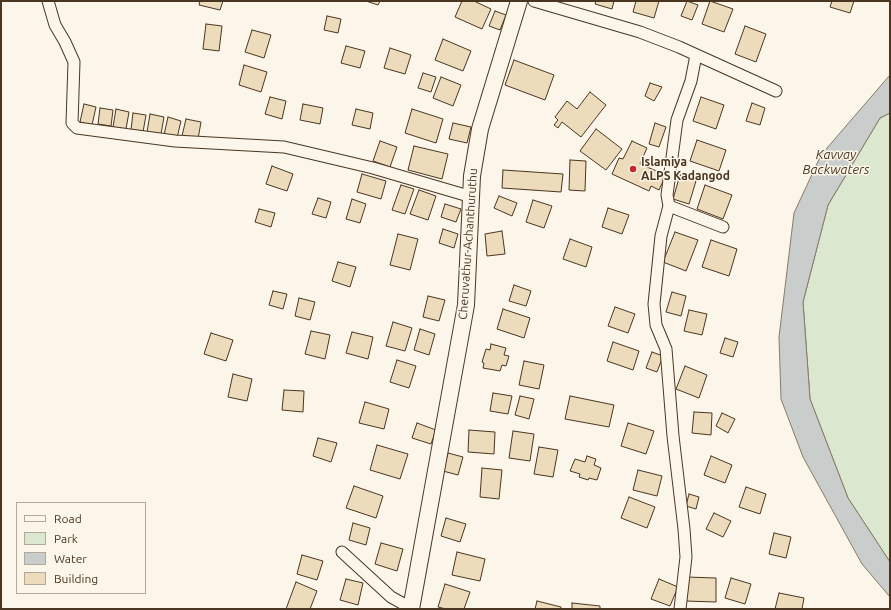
<!DOCTYPE html>
<html>
<head>
<meta charset="utf-8">
<style>
  body { margin:0 }
  #map { position:relative; width:891px; height:610px; overflow:hidden; background:#fbf6e9; font-family:Ubuntu,sans-serif }
  canvas { display:block }
  .frame { position:absolute; inset:0; border:2px solid #4a3520; pointer-events:none }
  .legend { position:absolute; left:16px; top:502px; width:130px; height:92px; box-sizing:border-box; background:#fbf6e9; border:1px solid #b4a999; margin:0; padding:5px 7px; list-style:none; font-size:12px; color:#4a3520 }
  .legend li { display:flex; align-items:center; gap:8px; height:20px }
  .legend b { width:20px; border:1px solid #b4a999 }
</style>
</head>
<body>
<div id="map">
<canvas width="891" height="610"></canvas>
<div class="frame"></div>
<ul class="legend">
<li><b style="height:5px;background:#fbf6e9"></b>Road</li>
<li><b style="height:11px;background:#dce7d0"></b>Park</li>
<li><b style="height:11px;background:#c9cecd"></b>Water</li>
<li><b style="height:11px;background:#ecdcbc"></b>Building</li>
</ul>
</div>
<script>
const context = document.querySelector('canvas').getContext('2d');
context.lineJoin = 'round';
function fill(path, color) { context.fillStyle = color; context.fill(path, 'evenodd'); }
const poly = rows => new Path2D(rows.map(r => 'M' + r).join(''));
function strokePath(path, color, width, dash) { context.strokeStyle = color; context.lineWidth = width; context.lineCap = dash ? 'butt' : 'round'; context.setLineDash(dash || []); context.stroke(path); }
function write(font, color, halo, rows, align = 'center') {
  context.font = font + ' Ubuntu,sans-serif'; context.lineWidth = 3; context.setLineDash([]); context.textBaseline = 'middle'; context.strokeStyle = halo; context.fillStyle = color; for (const [text, x, y, turn = 0] of rows) {
    context.save(); context.translate(x, y); context.rotate((+turn || 0) * Math.PI / 180); context.textAlign = isNaN(turn) ? turn : align; if (halo) context.strokeText(text, 0, 0); context.fillText(text, 0, 0); context.restore();
  }
}
const green = poly([
  [890,113,890,562,848,498,810,399,803,302,828,205,880,118,890,113]
]);
const water = poly([
  [890,75,890,113,880,118,828,205,803,302,810,399,848,498,890,562,890,597,862,564,803,457,781,399,779,337,794,213,821,155,890,75]
]);
const building = poly([
  [200,1,223,1,220,10,199,5,200,1],
  [366,1,380,1,378,5,366,1],
  [462,1,474,1,491,9,482,29,455,17,462,1],
  [596,1,614,1,612,9,595,4,596,1],
  [636,1,659,1,654,18,633,12,636,1],
  [687,1,698,5,692,20,681,16,687,1],
  [710,1,733,9,724,32,702,24,710,1],
  [832,1,854,1,850,13,830,7,832,1],
  [495,11,506,15,500,30,489,26,495,11],
  [327,16,341,19,338,33,324,30,327,16],
  [206,24,222,26,219,51,203,49,206,24],
  [745,26,766,34,756,62,735,54,745,26],
  [252,30,271,35,264,58,245,52,252,30],
  [443,39,471,51,463,71,435,60,443,39],
  [346,46,365,51,360,68,341,63,346,46],
  [390,48,411,55,405,74,384,68,390,48],
  [514,60,554,75,545,100,505,85,514,60],
  [244,65,267,72,261,92,239,85,244,65],
  [423,73,436,77,431,92,418,88,423,73],
  [441,77,461,85,453,106,433,98,441,77],
  [650,83,662,87,654,101,645,96,650,83],
  [590,92,606,105,581,137,562,122,558,128,554,125,558,120,555,117,567,101,577,109,590,92],
  [270,97,286,101,282,119,265,114,270,97],
  [701,97,724,105,716,129,693,121,701,97],
  [752,103,765,108,760,125,746,121,752,103],
  [84,104,96,107,92,125,80,122,84,104],
  [303,104,323,108,320,124,300,120,303,104],
  [100,108,113,110,111,126,98,124,100,108],
  [116,109,129,112,126,129,113,127,116,109],
  [356,109,373,113,370,129,352,125,356,109],
  [412,109,443,119,436,143,405,133,412,109],
  [133,113,146,115,143,132,131,130,133,113],
  [150,114,164,117,161,134,147,132,150,114],
  [168,117,181,121,177,138,164,135,168,117],
  [186,119,201,122,198,139,182,136,186,119],
  [453,123,471,127,467,143,449,139,453,123],
  [655,123,666,127,659,147,649,144,655,123],
  [596,129,622,149,606,170,580,151,596,129],
  [697,140,726,150,719,171,690,161,697,140],
  [380,141,397,147,390,167,373,161,380,141],
  [632,141,647,148,640,164,666,175,659,190,651,186,649,191,612,174,619,158,623,159,632,141],
  [414,146,448,154,442,179,408,170,414,146],
  [570,160,586,161,585,191,569,190,570,160],
  [272,166,293,174,287,191,266,184,272,166],
  [503,170,563,174,561,192,502,188,503,170],
  [362,174,386,181,381,199,357,192,362,174],
  [680,175,696,181,689,204,673,199,680,175],
  [401,185,414,189,405,214,392,210,401,185],
  [705,185,732,195,723,219,697,209,705,185],
  [419,190,436,196,428,220,410,214,419,190],
  [499,196,517,203,512,216,494,208,499,196],
  [318,198,331,202,326,218,312,214,318,198],
  [352,199,366,204,360,223,346,219,352,199],
  [533,200,552,206,544,228,526,222,533,200],
  [445,204,461,209,456,222,441,217,445,204],
  [608,208,629,215,622,234,602,227,608,208],
  [259,209,275,213,271,227,255,222,259,209],
  [443,229,458,234,454,248,439,243,443,229],
  [502,231,505,254,487,256,485,234,502,231],
  [675,232,698,240,686,271,663,262,675,232],
  [398,234,418,239,410,270,390,265,398,234],
  [570,239,592,247,586,267,563,259,570,239],
  [711,240,737,249,729,276,702,267,711,240],
  [338,262,356,267,350,287,332,281,338,262],
  [514,285,531,291,526,306,509,301,514,285],
  [273,291,287,294,283,309,269,305,273,291],
  [672,292,686,296,681,316,666,312,672,292],
  [428,296,445,300,439,321,423,317,428,296],
  [299,298,315,302,310,320,295,316,299,298],
  [615,307,635,314,628,333,608,326,615,307],
  [503,309,530,318,524,338,497,329,503,309],
  [689,310,707,314,702,335,684,331,689,310],
  [393,322,412,328,405,351,386,346,393,322],
  [420,329,435,334,429,355,414,350,420,329],
  [311,331,330,335,325,359,305,354,311,331],
  [352,332,373,337,368,359,346,353,352,332],
  [211,333,233,340,226,361,204,354,211,333],
  [725,338,738,342,733,357,720,353,725,338],
  [613,342,639,351,633,370,607,361,613,342],
  [491,344,506,348,504,355,509,356,506,366,502,365,500,371,483,368,484,363,482,362,486,349,490,350,491,344],
  [652,352,663,356,657,372,646,368,652,352],
  [397,360,416,366,409,388,390,382,397,360],
  [524,361,544,365,539,389,519,385,524,361],
  [685,366,707,375,699,398,676,389,685,366],
  [233,374,252,379,247,401,228,397,233,374],
  [284,390,304,391,303,412,282,410,284,390],
  [493,393,512,396,508,414,490,411,493,393],
  [520,396,534,399,529,419,515,415,520,396],
  [570,396,614,405,609,427,565,419,570,396],
  [365,402,389,409,384,429,359,423,365,402],
  [694,412,712,413,711,435,692,433,694,412],
  [722,413,735,419,728,433,716,426,722,413],
  [417,423,436,430,431,444,412,438,417,423],
  [628,423,654,431,646,454,621,446,628,423],
  [469,430,495,432,494,454,468,452,469,430],
  [513,431,534,434,530,461,509,458,513,431],
  [318,438,337,443,331,462,313,456,318,438],
  [377,445,408,454,400,479,370,470,377,445],
  [539,447,558,450,553,477,534,474,539,447],
  [448,453,463,457,458,475,443,471,448,453],
  [587,456,596,459,594,465,601,468,597,480,589,478,588,480,579,477,580,474,570,471,575,459,585,462,587,456],
  [711,456,732,465,725,483,704,475,711,456],
  [482,468,502,470,499,499,480,497,482,468],
  [638,470,662,476,657,496,633,490,638,470],
  [354,486,383,496,376,518,346,508,354,486],
  [746,487,766,494,760,514,739,507,746,487],
  [689,494,699,497,696,509,686,506,689,494],
  [629,497,655,507,647,528,621,518,629,497],
  [714,513,731,521,723,537,706,529,714,513],
  [446,518,466,524,460,542,441,536,446,518],
  [353,523,370,528,366,545,349,540,353,523],
  [774,533,791,537,786,558,769,554,774,533],
  [381,543,403,549,397,571,375,564,381,543],
  [457,552,485,559,480,581,452,575,457,552],
  [302,555,323,561,317,580,297,574,302,555],
  [686,577,716,578,716,602,685,601,686,577],
  [731,578,751,584,745,604,725,598,731,578],
  [346,579,363,583,358,605,340,600,346,579],
  [659,579,678,587,670,606,651,599,659,579],
  [296,582,317,591,310,609,286,609,296,582],
  [445,584,470,592,464,609,446,609,438,607,445,584],
  [779,593,804,598,802,609,775,609,779,593],
  [537,601,561,607,561,609,535,609,537,601],
  [572,603,600,606,600,609,572,609,572,603]
]);
const street = poly([
  [48,1,55,25,65,42,74,62,72,123,77,128,175,141,284,147,373,168,472,197],
  [534,1,640,32,679,47,776,91],
  [696,55,691,81,677,120,667,195,669,206,723,227],
  [669,206,661,236,654,304,656,325,666,349,673,436,684,529,686,557,680,609],
  [342,552,391,597,411,608]
]);
const secondary = poly([
  [411,609,466,305,472,176,480,129,519,1]
]);
const markers = [
  [633,169,4,"#c62828"]
];
const poiNames = [
  ["Islamiya",641,162],
  ["ALPS Kadangod",641,176]
];
const streetNames = [
  ["Cheruvathur-Achanthuruthu",468,244,-86]
];
const waterNames = [
  ["Kavvay",836,155],
  ["Backwaters",836,170]
];
fill(green, '#dce7d0');
strokePath(green, '#887966', 1);
fill(water, '#c9cecd');
strokePath(water, '#887966', 1);
fill(building, '#ecdcbc');
strokePath(building, '#4a3520', 1);
strokePath(street, '#4a3520', 13);
strokePath(secondary, '#4a3520', 18);
strokePath(street, '#fbf6e9', 11);
strokePath(secondary, '#fbf6e9', 16);
for (const [x, y, r, color] of markers) { const dot = new Path2D(); dot.arc(x, y, r, 0, 2 * Math.PI); context.fillStyle = color; context.fill(dot); strokePath(dot, '#fbf6e9', 1.5); }
write('bold 12px', '#4a3520', '#fbf6e9', poiNames, 'left');
write('12px', '#4a3520', '#fbf6e9', streetNames);
write('italic 13px', '#4a3520', '#fbf6e9', waterNames);
</script>
</body>
</html>
